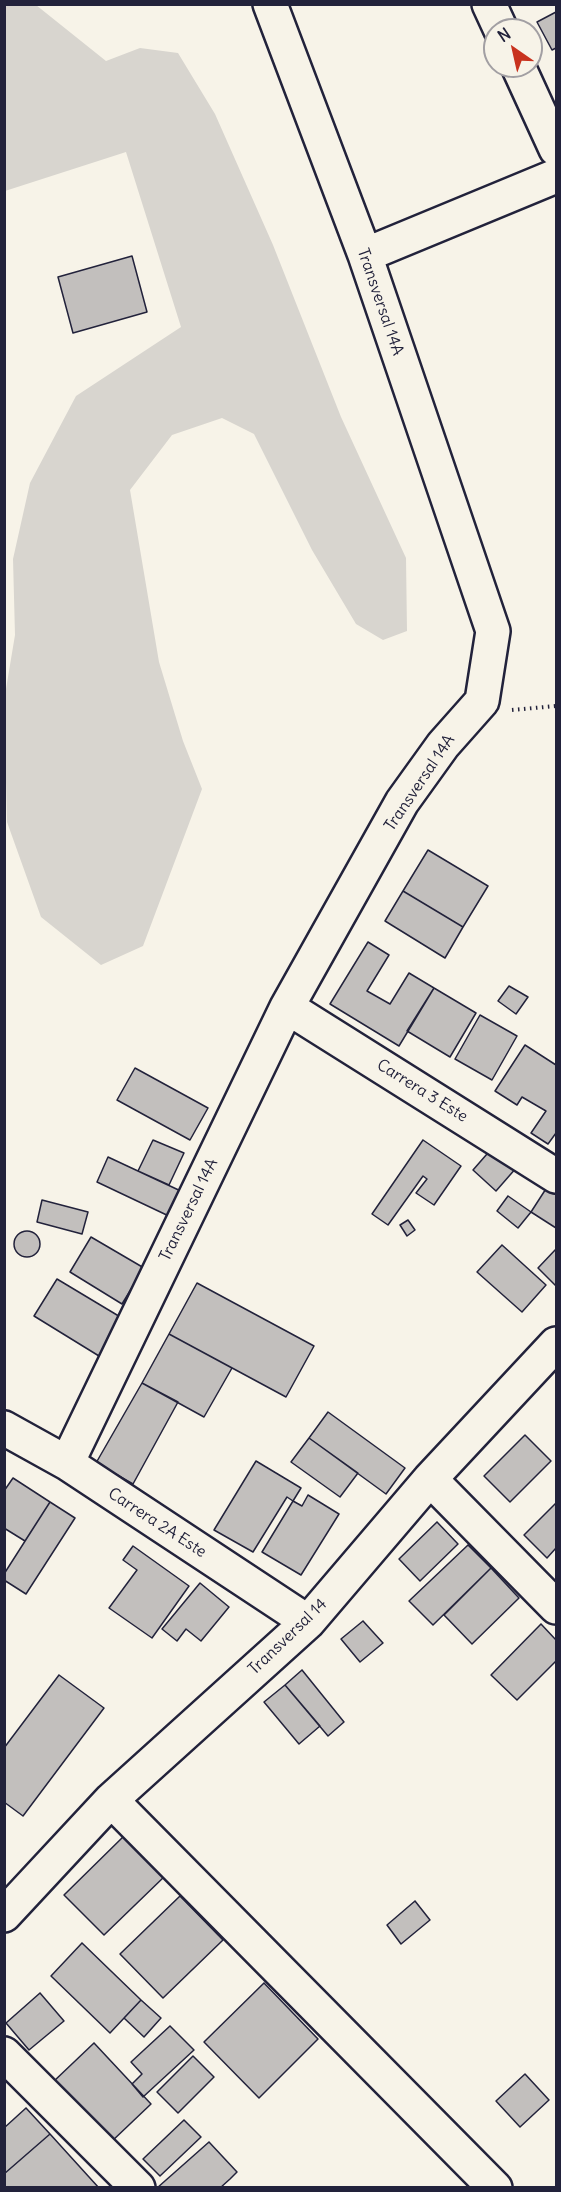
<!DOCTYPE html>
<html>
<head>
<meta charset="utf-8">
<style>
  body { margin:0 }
  #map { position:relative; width:561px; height:2192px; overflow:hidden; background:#f7f3e8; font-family:Delius,sans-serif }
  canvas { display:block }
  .frame { position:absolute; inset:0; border:6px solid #22223b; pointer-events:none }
  .north { position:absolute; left:483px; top:18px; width:60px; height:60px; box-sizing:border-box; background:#f7f3e8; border:2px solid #a29fa3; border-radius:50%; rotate:326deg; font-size:16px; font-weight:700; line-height:24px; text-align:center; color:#22223b }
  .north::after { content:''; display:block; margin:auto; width:21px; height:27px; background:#c8321e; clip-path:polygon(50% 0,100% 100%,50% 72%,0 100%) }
</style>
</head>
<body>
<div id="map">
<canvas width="561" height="2192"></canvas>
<div class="frame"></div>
<div class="north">N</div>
</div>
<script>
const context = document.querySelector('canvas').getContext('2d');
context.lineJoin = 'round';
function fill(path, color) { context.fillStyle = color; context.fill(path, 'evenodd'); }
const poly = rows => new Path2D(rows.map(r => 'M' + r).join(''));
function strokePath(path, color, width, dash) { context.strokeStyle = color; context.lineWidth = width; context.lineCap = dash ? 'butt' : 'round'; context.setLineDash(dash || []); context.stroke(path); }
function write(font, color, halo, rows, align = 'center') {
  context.font = font + ' Delius,sans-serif'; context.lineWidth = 5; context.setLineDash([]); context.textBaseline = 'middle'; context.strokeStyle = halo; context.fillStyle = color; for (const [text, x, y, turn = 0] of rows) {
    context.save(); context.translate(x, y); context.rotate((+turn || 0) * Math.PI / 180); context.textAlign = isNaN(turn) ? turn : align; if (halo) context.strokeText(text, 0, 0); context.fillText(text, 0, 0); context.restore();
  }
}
const green = poly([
  [4,5,36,5,106,61,140,48,178,53,215,114,273,245,341,417,406,558,407,631,383,640,356,624,312,550,254,434,222,418,172,435,130,490,159,662,183,741,202,789,143,946,101,965,41,917,7,822,4,701,15,635,13,559,30,483,76,396,181,327,126,152,5,191]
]);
const building = poly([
  [556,12,556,48,552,50,537,22,556,12],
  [132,256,147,312,73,333,58,277,132,256],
  [428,850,488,886,463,927,403,891,428,850],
  [403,891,463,927,445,958,385,921,403,891],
  [368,942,389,955,367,991,390,1004,409,973,434,988,399,1046,330,1004,368,942],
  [509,986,528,997,516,1014,498,1001,509,986],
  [434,988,476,1013,450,1057,407,1031,434,988],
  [480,1015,517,1036,492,1080,455,1059,480,1015],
  [525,1045,556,1065,556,1133,548,1144,531,1133,546,1111,522,1097,517,1105,495,1091,525,1045],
  [135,1068,208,1108,190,1140,117,1100,135,1068],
  [153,1140,184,1153,169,1185,138,1171,153,1140],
  [423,1140,461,1166,434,1205,416,1193,427,1179,423,1176,388,1225,372,1214,423,1140],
  [494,1146,517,1167,496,1191,473,1170,494,1146],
  [108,1157,185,1193,173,1218,97,1182,108,1157],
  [551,1181,556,1185,556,1228,531,1212,551,1181],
  [508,1196,531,1212,518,1228,497,1211,508,1196],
  [42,1200,88,1212,82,1234,37,1222,42,1200],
  [408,1220,415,1230,407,1236,400,1225,408,1220],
  '14 1244a13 13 0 1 1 26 0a13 13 0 1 1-26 0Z',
  [91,1237,144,1268,122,1304,70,1272,91,1237],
  [502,1245,546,1285,522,1312,477,1272,502,1245],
  [556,1249,556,1286,538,1268,556,1249],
  [57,1279,122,1318,99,1356,34,1316,57,1279],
  [197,1283,314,1346,286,1397,169,1334,197,1283],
  [169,1334,232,1368,204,1417,142,1383,169,1334],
  [142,1383,178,1402,133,1484,96,1463,142,1383],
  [328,1412,405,1468,386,1494,309,1438,328,1412],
  [525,1435,551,1461,510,1502,484,1476,525,1435],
  [309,1438,358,1473,340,1497,291,1462,309,1438],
  [256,1461,301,1488,293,1501,287,1497,253,1552,214,1530,256,1461],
  [13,1478,50,1502,25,1541,4,1528,4,1491,13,1478],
  [308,1495,339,1514,301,1575,262,1552,293,1501,302,1506,308,1495],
  [50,1502,75,1518,26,1594,4,1580,4,1574,50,1502],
  [556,1503,556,1548,547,1558,524,1535,556,1503],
  [437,1522,458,1544,420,1581,399,1559,437,1522],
  [468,1545,491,1568,433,1625,409,1601,468,1545],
  [133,1546,189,1586,152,1638,109,1608,137,1570,123,1560,133,1546],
  [491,1568,519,1598,472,1644,444,1615,491,1568],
  [200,1583,229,1607,201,1641,186,1629,177,1641,162,1629,200,1583],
  [363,1621,383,1643,360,1662,341,1639,363,1621],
  [541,1624,556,1640,556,1661,517,1700,491,1675,541,1624],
  [302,1670,344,1722,328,1736,285,1685,302,1670],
  [59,1675,104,1708,23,1816,4,1802,4,1748,59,1675],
  [285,1685,320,1726,299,1744,264,1702,285,1685],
  [125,1835,165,1876,104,1935,64,1895,125,1835],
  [180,1896,223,1940,163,1998,120,1954,180,1896],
  [415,1901,430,1920,401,1944,387,1925,415,1901],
  [82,1943,141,2000,110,2033,51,1976,82,1943],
  [264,1983,318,2039,259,2098,204,2042,264,1983],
  [40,1993,64,2021,29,2050,6,2023,40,1993],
  [141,2000,161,2018,144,2037,124,2018,141,2000],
  [170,2026,194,2050,143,2097,132,2084,142,2074,131,2062,170,2026],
  [94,2043,151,2104,110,2143,53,2082,94,2043],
  [193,2056,214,2077,178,2113,157,2092,193,2056],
  [525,2074,549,2100,520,2127,496,2101,525,2074],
  [26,2108,50,2134,4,2174,4,2128,26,2108],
  [184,2120,201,2137,160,2176,143,2159,184,2120],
  [50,2134,99,2188,4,2188,4,2174,50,2134],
  [209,2142,237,2172,230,2179,220,2188,157,2188,209,2142]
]);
const path = poly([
  [512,710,556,706]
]);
const street = poly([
  [489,4,501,30],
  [518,66,556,149],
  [365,255,556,176],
  [287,1007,556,1176],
  [4,1428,67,1463,308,1622],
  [67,1463,287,1007,402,802,443,745,482,701,493,631,365,255,270,4],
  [430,1479,556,1607],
  [111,1800,495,2188],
  [4,1915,111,1800,308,1622,430,1479,556,1344],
  [4,2054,138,2188]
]);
const streetNames = [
  ["Transversal 14A",380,302,71],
  ["Transversal 14A",420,783,-56],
  ["Carrera 3 Este",422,1091,32],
  ["Transversal 14A",189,1210,-64],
  ["Carrera 2A Este",157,1523,33],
  ["Transversal 14",288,1637,-44]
];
fill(green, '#d8d5cf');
fill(building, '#c2bfbd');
strokePath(building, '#22223b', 1.5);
strokePath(street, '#22223b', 38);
strokePath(path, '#22223b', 4, [1.5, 4.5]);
strokePath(street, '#f7f3e8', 33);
write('16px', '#22223b', '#f7f3e8', streetNames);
</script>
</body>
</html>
